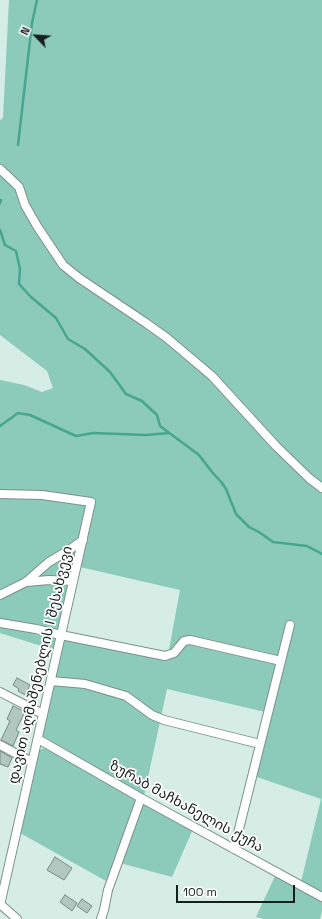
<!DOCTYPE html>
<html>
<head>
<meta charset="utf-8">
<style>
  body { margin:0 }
  #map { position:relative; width:322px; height:919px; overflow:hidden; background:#d6ede6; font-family:"Space Grotesk",sans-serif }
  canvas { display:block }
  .north { position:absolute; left:16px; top:16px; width:40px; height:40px; -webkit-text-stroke:3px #fff; paint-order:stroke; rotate:295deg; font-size:11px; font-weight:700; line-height:16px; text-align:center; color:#18201e }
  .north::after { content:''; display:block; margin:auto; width:14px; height:18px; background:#18201e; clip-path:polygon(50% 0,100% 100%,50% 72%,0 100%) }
  .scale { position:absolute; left:176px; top:885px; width:119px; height:18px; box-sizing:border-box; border:2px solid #18201e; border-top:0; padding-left:5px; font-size:12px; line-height:14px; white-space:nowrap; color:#18201e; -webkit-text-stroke:3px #fff; paint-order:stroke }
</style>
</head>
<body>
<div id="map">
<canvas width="322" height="919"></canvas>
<div class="north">N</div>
<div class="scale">100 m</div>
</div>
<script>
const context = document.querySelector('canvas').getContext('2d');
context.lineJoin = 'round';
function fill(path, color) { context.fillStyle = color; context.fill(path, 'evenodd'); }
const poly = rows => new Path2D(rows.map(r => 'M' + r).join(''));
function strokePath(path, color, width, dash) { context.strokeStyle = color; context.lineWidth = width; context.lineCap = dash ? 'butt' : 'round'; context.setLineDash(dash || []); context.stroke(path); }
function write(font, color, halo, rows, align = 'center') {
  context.font = font + ' "Space Grotesk","Noto Sans Georgian",sans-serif'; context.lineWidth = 3.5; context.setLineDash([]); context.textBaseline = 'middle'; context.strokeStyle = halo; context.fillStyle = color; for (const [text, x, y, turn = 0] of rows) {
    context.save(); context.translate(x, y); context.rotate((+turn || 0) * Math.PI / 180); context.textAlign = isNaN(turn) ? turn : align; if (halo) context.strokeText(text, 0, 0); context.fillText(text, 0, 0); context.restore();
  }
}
const green = poly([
  [9,0,322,0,322,894,301,882,321,799,254,776,293,621,289,620,265,712,167,689,144,796,36,732,54,650,0,633,0,380,24,385,42,392,53,388,47,371,0,335,0,120,3,118],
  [80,567,180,590,168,655,65,633],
  [44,748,135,798,137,802,106,881,20,833,39,750],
  [143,803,193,829,172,877,120,863],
  [276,874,322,900,322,911,320,919,264,919,256,917]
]);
const stream = poly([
  [18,145,32,23,37,0],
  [0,203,1,200],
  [0,230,5,245,16,251,20,269,19,284,31,297,56,318,68,339,85,349,110,372,126,394,142,401,157,415,160,426,199,455,212,472,222,483,226,489,236,514,249,527,259,532,273,542,307,546,322,554],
  [0,426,18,413,30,415,76,436,93,433,146,435,169,433]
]);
const building = poly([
  [17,678,30,685,25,695,18,691,19,689,13,685,17,678],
  [13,706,25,712,16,730,19,732,13,746,1,740,10,721,7,719,13,706],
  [0,751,12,758,8,767,0,764,0,751],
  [55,857,72,868,64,880,47,870,55,857],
  [65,895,77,903,72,911,60,902,65,895],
  [82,899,92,906,87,913,77,906,82,899]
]);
const minor = poly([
  [0,169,19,187,25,205,37,226,63,265,79,278,146,323,167,338,212,376,276,446,309,478,322,488],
  [0,494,42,495,91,502,0,905],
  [26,582,49,580,73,581],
  [0,595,26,582,49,562,69,550,83,540],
  [0,623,36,629,61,635,165,656,174,653,184,641,190,640,281,661],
  [51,681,85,684,126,696,152,715,164,720,260,744],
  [0,692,43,714],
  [38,739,141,798,322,897],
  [0,745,32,762],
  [234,849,290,625],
  [0,904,17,919],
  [101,919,104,910,108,890,141,798]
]);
const streetNames = [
  ["დავით აღმაშენებლის I შესახვევი",41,665,-77],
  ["ზურაბ მაჩხანელის ქუჩა",186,807,29]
];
fill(green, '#8ccab9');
strokePath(stream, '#46a690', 2.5);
fill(building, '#b1c7c0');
strokePath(building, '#758a83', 1);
strokePath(minor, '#7c918a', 10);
strokePath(minor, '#fff', 8);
write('14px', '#18201e', '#fff', streetNames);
</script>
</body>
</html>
